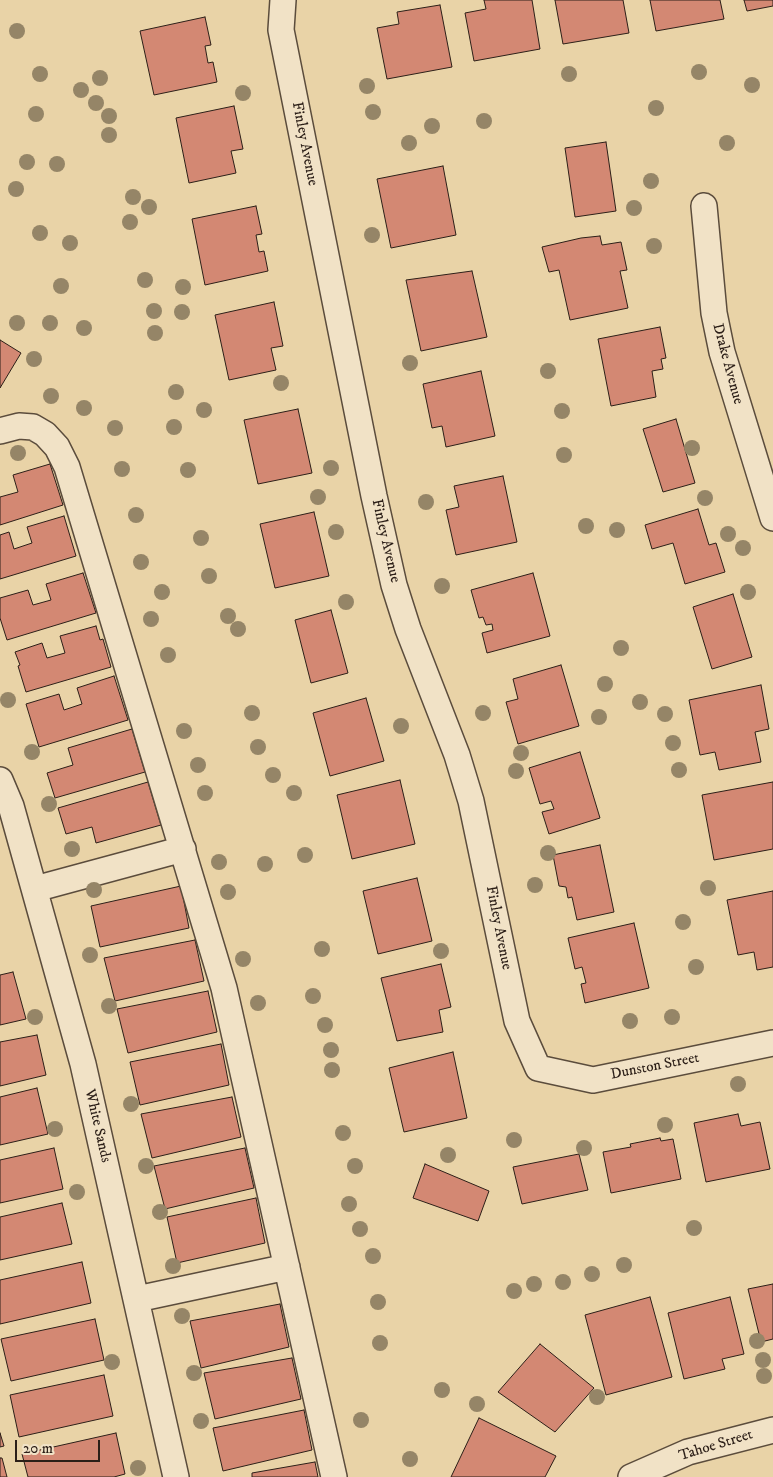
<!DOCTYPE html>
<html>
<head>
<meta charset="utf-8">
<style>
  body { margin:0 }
  #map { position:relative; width:773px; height:1477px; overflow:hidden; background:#e9d3a7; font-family:"IM FELL DW Pica",serif }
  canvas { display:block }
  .scale { position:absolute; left:15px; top:1440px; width:85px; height:22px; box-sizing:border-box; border:2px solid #2c1f18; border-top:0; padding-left:6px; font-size:15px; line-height:18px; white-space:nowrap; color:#2c1f18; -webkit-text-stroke:4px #f1e2c6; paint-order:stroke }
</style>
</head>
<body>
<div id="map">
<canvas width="773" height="1477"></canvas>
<div class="scale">20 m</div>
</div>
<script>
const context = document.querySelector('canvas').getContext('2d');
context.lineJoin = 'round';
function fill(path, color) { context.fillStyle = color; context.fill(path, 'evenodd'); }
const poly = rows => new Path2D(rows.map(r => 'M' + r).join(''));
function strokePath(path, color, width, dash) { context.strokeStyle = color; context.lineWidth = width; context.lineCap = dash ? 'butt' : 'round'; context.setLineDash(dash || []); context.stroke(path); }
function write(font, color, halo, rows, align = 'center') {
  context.font = font + ' "IM FELL DW Pica",serif'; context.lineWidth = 4.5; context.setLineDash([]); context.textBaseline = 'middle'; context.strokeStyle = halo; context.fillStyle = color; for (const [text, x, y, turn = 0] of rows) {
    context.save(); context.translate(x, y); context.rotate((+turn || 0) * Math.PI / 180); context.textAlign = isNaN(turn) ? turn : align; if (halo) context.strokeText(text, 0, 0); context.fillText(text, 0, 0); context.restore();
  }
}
const building = poly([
  [484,0,532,0,540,49,474,61,465,13,486,9,484,0],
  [555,0,623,0,629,33,563,44,555,0],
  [650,0,720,0,724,19,656,31,650,0],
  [744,0,773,0,773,6,747,11,744,0],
  [440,5,452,67,387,79,377,28,399,24,397,12,440,5],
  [205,17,211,45,205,46,208,63,213,62,217,82,154,95,140,31,205,17],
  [234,106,243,149,231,151,236,173,189,183,176,118,234,106],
  [606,142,616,211,575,217,565,148,606,142],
  [443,166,456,235,391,248,377,179,443,166],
  [256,206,262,234,256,235,259,252,264,251,268,271,205,285,192,219,256,206],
  [600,236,602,245,621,242,627,270,620,271,628,308,570,320,559,270,549,272,542,247,581,238,600,236],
  [472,271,487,337,421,351,406,280,472,271],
  [274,302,283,346,271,348,276,370,229,380,215,315,274,302],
  [660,327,666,358,661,359,663,369,652,371,656,397,611,406,598,339,660,327],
  [0,340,21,353,0,388,0,340],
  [481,371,495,436,446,447,442,426,432,428,423,384,481,371],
  [298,409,312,473,258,484,244,420,298,409],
  [676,419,695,483,663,492,643,429,676,419],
  [50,464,63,505,0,525,0,497,18,492,13,475,50,464],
  [503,476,517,542,456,555,446,510,459,507,454,486,503,476],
  [698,509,709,545,716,543,725,572,685,584,673,543,652,549,645,525,698,509],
  [314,512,329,576,275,588,260,524,314,512],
  [64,516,76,556,0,579,0,535,9,532,14,549,32,543,27,527,64,516],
  [83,573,96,613,7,640,0,618,0,598,28,590,33,605,51,600,46,584,83,573],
  [533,573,550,636,487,653,482,633,493,630,492,624,486,625,483,617,479,618,471,590,533,573],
  [733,594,752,657,712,669,693,607,733,594],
  [331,610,348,673,311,683,295,620,331,610],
  [96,626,100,640,103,639,111,667,26,692,18,666,20,665,15,652,42,643,47,658,65,653,60,636,96,626],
  [561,665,579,726,518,744,506,702,518,699,513,679,561,665],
  [114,676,128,720,39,747,26,704,59,694,64,710,82,704,77,688,114,676],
  [761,685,769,729,755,732,761,762,719,770,715,752,700,755,689,700,761,685],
  [366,698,384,761,330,776,313,713,366,698],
  [132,729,145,772,55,798,47,773,73,765,68,748,132,729],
  [580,752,600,818,549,834,542,812,554,809,551,801,540,804,529,768,580,752],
  [400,780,415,844,352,859,337,795,400,780],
  [148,782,161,825,96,843,92,827,66,834,58,808,148,782],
  [773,782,773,849,714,860,702,795,773,782],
  [600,845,614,912,577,920,572,897,568,898,566,887,559,886,553,855,600,845],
  [417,878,432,941,378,954,363,891,417,878],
  [181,886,189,928,100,947,91,906,181,886],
  [773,891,773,967,757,970,754,952,738,955,727,900,773,891],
  [634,923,649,988,585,1003,581,984,586,983,582,967,575,969,568,938,634,923],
  [195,940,204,981,115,1001,104,958,195,940],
  [441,964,451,1007,439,1010,443,1032,397,1041,381,978,441,964],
  [13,972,26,1019,0,1025,0,975,13,972],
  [208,991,217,1032,128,1053,117,1009,208,991],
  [37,1035,46,1075,0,1086,0,1042,37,1035],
  [221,1044,229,1085,140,1105,130,1062,221,1044],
  [453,1052,467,1118,404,1132,389,1068,453,1052],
  [37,1088,48,1134,0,1145,0,1097,37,1088],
  [232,1097,241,1137,152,1158,141,1114,232,1097],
  [738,1114,741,1126,760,1122,770,1169,706,1182,694,1123,738,1114],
  [660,1138,661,1141,673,1139,681,1179,611,1193,603,1152,631,1147,630,1144,660,1138],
  [54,1148,63,1189,0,1203,0,1160,54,1148],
  [245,1148,254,1188,165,1209,154,1166,245,1148],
  [579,1154,588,1190,522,1204,513,1167,579,1154],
  [425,1164,489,1191,478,1221,413,1198,425,1164],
  [256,1198,265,1243,177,1263,167,1217,256,1198],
  [62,1203,72,1244,0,1260,0,1217,62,1203],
  [82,1262,91,1303,0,1324,0,1280,82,1262],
  [773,1284,773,1339,761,1342,748,1289,773,1284],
  [650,1297,672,1377,606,1395,585,1315,650,1297],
  [730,1297,744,1354,722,1359,725,1369,684,1379,668,1313,730,1297],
  [280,1304,289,1347,201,1368,190,1321,280,1304],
  [95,1319,104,1360,11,1381,1,1339,95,1319],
  [540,1344,594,1388,555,1432,498,1392,540,1344],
  [292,1358,301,1399,215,1419,204,1373,292,1358],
  [104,1375,113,1416,19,1437,10,1395,104,1375],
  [304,1410,312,1450,223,1471,213,1428,304,1410],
  [479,1418,556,1456,545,1477,451,1477,479,1418],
  [0,1433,4,1446,0,1447,0,1433],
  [116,1433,125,1474,114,1477,28,1477,22,1454,116,1433],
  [0,1458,2,1458,7,1477,0,1477,0,1458],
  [315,1462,318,1477,252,1477,252,1473,315,1462]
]);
const street = poly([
  [283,0,281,30,374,496,394,585,408,629,457,755,471,801,517,1021,538,1068,593,1080,773,1043],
  [704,206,714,313,722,352,773,518],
  [0,431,19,426,33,427,45,434,57,447,67,467,224,988,334,1477],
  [0,780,11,806,83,1064,176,1477],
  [35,889,183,849],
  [137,1299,287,1267],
  [631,1477,688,1452,773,1430]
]);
const trees = [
  [17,31],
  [699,72],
  [40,74],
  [569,74],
  [100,78],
  [752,85],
  [367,86],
  [81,90],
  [243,93],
  [96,103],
  [656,108],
  [373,112],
  [36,114],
  [109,116],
  [484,121],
  [432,126],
  [109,135],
  [409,143],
  [727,143],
  [27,162],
  [57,164],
  [651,181],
  [16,189],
  [133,197],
  [149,207],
  [634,208],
  [130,222],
  [40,233],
  [372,235],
  [70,243],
  [654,246],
  [145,280],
  [61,286],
  [183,287],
  [154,311],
  [182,312],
  [17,323],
  [50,323],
  [84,328],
  [155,333],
  [34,359],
  [410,363],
  [548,371],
  [281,383],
  [176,392],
  [51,396],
  [84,408],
  [204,410],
  [562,411],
  [174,427],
  [115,428],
  [692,448],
  [18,453],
  [564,455],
  [331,468],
  [122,469],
  [188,470],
  [318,497],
  [705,498],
  [426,502],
  [136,515],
  [586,526],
  [617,530],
  [336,532],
  [728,534],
  [201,538],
  [743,548],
  [141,562],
  [209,576],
  [442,586],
  [162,592],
  [748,592],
  [346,602],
  [228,616],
  [151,619],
  [238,629],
  [621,648],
  [168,655],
  [605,684],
  [8,700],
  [640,702],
  [252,713],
  [483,713],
  [665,714],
  [599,717],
  [401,726],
  [184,731],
  [673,743],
  [258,747],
  [32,752],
  [521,753],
  [198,765],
  [679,770],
  [516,771],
  [273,775],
  [205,793],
  [294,793],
  [49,804],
  [72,849],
  [548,853],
  [305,855],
  [219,862],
  [265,864],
  [535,885],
  [708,888],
  [94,890],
  [228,892],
  [683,922],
  [322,949],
  [441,951],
  [90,955],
  [243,959],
  [696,967],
  [313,996],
  [258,1003],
  [109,1006],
  [35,1017],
  [672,1017],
  [630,1021],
  [325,1025],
  [331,1050],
  [332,1070],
  [738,1084],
  [131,1104],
  [665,1125],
  [55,1129],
  [343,1133],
  [514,1140],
  [584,1148],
  [448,1155],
  [146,1166],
  [355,1166],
  [77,1192],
  [349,1204],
  [160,1212],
  [694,1228],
  [360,1229],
  [373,1256],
  [624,1265],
  [173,1266],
  [592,1274],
  [563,1282],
  [534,1284],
  [514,1291],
  [378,1302],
  [182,1316],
  [757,1341],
  [380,1343],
  [763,1360],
  [112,1362],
  [194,1373],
  [764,1376],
  [442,1390],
  [597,1397],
  [477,1404],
  [361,1420],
  [201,1421],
  [410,1459],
  [138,1468]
];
const streetNames = [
  ["Finley Avenue",304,144,79],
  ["Drake Avenue",727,364,75],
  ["Finley Avenue",385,541,77],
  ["Finley Avenue",498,928,79],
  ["Dunston Street",655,1067,-11],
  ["White Sands",97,1126,77],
  ["Tahoe Street",716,1446,-17]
];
fill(building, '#d38873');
strokePath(building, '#2c1f18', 1);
strokePath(street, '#5b4c3c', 28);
strokePath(street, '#f1e2c6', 25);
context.fillStyle = '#958567';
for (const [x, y] of trees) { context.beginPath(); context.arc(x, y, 8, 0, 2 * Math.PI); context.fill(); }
write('15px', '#2c1f18', '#f1e2c6', streetNames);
</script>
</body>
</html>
